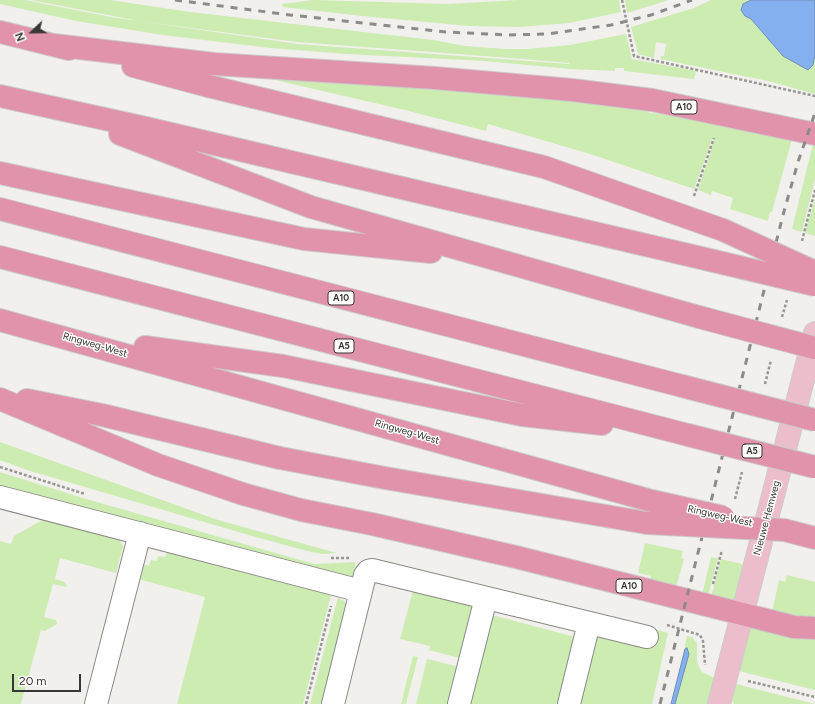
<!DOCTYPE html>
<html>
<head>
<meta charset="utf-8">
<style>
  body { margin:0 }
  #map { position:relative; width:815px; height:704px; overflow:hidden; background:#f2f0ed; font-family:Figtree,sans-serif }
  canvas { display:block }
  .north { position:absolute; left:12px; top:12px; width:40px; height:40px; -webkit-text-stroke:3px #fffefc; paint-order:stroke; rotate:248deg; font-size:11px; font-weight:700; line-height:16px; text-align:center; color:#383736 }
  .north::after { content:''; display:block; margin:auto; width:14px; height:18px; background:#383736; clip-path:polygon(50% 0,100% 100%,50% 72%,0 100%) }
  .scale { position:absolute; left:12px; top:674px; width:69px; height:18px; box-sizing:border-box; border:2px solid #383736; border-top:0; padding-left:5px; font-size:12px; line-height:14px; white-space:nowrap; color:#383736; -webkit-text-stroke:3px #fffefc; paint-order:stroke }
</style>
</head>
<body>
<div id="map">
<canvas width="815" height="704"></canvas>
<div class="north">N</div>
<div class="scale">20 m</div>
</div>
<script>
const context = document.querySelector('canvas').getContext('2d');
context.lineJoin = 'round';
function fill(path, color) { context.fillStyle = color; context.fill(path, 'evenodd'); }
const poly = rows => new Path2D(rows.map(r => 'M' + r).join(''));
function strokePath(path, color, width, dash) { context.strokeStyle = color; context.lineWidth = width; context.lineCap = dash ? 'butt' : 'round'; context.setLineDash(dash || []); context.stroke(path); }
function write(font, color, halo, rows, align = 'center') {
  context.font = font + ' Figtree,sans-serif'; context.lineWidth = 3; context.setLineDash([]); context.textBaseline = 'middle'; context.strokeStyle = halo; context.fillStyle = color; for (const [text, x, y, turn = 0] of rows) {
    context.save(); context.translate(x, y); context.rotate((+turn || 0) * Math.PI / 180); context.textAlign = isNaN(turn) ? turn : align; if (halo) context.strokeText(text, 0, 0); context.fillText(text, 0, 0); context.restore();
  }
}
const green = poly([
  [0,0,25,0,111,17,298,44,569,64,569,63,511,58,297,42,139,21,31,0,110,0,190,12,433,40,465,46,506,49,528,49,570,45,626,34,632,59,696,71,694,79,624,71,624,68,615,68,615,71,570,69,485,61,347,54,270,48,163,35,76,21,0,4],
  [314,0,448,4,518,0,619,0,621,12,569,23,519,27,469,26,362,16,283,7,282,4],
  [625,0,669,0,627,13],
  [711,0,751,0,744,4,741,9,745,16,751,19,783,56,808,70,813,65,815,55,815,94,768,81,660,59,661,56,664,56,666,44,656,42,654,58,638,54,631,27,694,8],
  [262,77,474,89,650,109,649,113,668,114,792,139,772,212,770,212,768,221,730,209,733,198,712,191,711,195,698,190,715,139,713,137,694,189,590,154,488,124,486,131,405,110],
  [813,144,815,144,815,179,802,232,792,229],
  [815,199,815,236,805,233],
  [0,442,218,520,337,553,322,554,307,551,252,536,27,470,0,460],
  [0,472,83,498,314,564,356,562,352,578,0,486],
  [46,518,118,537,123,546,116,573,60,558,55,579,65,582,67,587,53,584,44,617,56,620,57,624,45,631,41,630,21,704,0,704,0,541,11,544,14,536],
  [645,543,683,551,681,558,684,559,676,588,650,580,651,576,638,573],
  [167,552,331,595,303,704,177,704,205,597,138,579,142,564,149,566,151,560,157,561,158,556,165,557],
  [711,557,718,558,708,596,702,595],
  [721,559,746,565,737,604,711,597],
  [787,575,815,582,815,616,802,618,772,613,779,580,785,582],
  [414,587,477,603,463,659,429,650,430,646,400,639],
  [338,597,345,602,347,609,321,704,310,704],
  [492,615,575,637,558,704,470,704],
  [747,623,815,640,815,690,735,670],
  [654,629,668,633,652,704,579,704,597,630],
  [687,636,692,637,697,643,697,661,699,667,702,672,717,679,711,704,675,704,685,649,679,672],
  [413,656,418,657,406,704,401,704],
  [427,659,460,667,451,704,416,704],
  [732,683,815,704,734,704,729,695]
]);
const water = poly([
  [751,0,815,0,815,55,813,65,808,70,783,56,751,19,745,16,741,10,743,4,751,0],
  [687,648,689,654,675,704,671,704,685,649,687,648]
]);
const path = poly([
  [622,0,634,56,815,96],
  [694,196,714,138],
  [802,241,815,190],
  [782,317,787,300],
  [765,384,771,360],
  [0,467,85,494],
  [735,499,742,472],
  [331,558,350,558],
  [713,584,722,550],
  [667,625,700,635,703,641,705,665],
  [748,681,815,697],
  [306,704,331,606]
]);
const minor = poly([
  [0,497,361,591,333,704],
  [361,591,365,575,368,571,372,570,647,637],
  [96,704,140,533],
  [459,704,486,598],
  [569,704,589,623]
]);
const major = poly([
  [719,704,815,333]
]);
const highway = poly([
  [0,32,69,49],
  [54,45,214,64,435,78,572,90,652,100,815,134],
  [133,66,208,86,544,167,723,230],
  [0,96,146,128,714,261],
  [120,134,311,207,699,317],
  [0,173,304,239,431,252],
  [0,209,682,386],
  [0,257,688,435],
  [0,320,652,501],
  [145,347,283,366,522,415,602,424],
  [0,399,158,465,243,494,301,510,372,524,516,557,794,627,815,628],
  [27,400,102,415,280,458,385,478,647,523],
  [784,530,815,538]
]);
const rail = poly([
  [175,0,290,15,446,32,508,35,547,34,611,25,651,15,692,0],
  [660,704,783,215,798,162,815,113]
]);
const highwayBridge = poly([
  [723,230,815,272],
  [714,261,815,285],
  [699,317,815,348],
  [682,386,815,420],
  [688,435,815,467],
  [652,501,723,517],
  [647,523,784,530]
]);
const shields = [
  [684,107,26],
  [341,298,26],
  [344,346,20],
  [752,451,20],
  [629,586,26]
];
const shieldNames = [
  ["A10",684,107],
  ["A10",341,298],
  ["A5",344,346],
  ["A5",752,451],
  ["A10",629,586]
];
const streetNames = [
  ["Ringweg-West",95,345,16],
  ["Ringweg-West",407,432,16],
  ["Ringweg-West",720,516,13],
  ["Nieuwe Hemweg",767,518,-75]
];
fill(green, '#ccecb2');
fill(water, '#85b0ef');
strokePath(water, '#6e8cb8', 1);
strokePath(minor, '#8c8a87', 24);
strokePath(major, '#cbcbcb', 24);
strokePath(highway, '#cbcbcb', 24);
strokePath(path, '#989694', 2.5, [3, 2]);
strokePath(minor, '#fff', 22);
strokePath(major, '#ecbecc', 22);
strokePath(highway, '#e093aa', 22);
strokePath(rail, '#8c8b89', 3, [7, 7]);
strokePath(highwayBridge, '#cbcbcb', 24, []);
strokePath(highwayBridge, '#e093aa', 22);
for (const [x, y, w] of shields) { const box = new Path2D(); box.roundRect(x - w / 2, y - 7, w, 14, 3); context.fillStyle = '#fffefc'; context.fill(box); strokePath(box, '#383736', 1); }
write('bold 9px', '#383736', null, shieldNames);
write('10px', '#383736', '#fffefc', streetNames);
</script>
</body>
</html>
